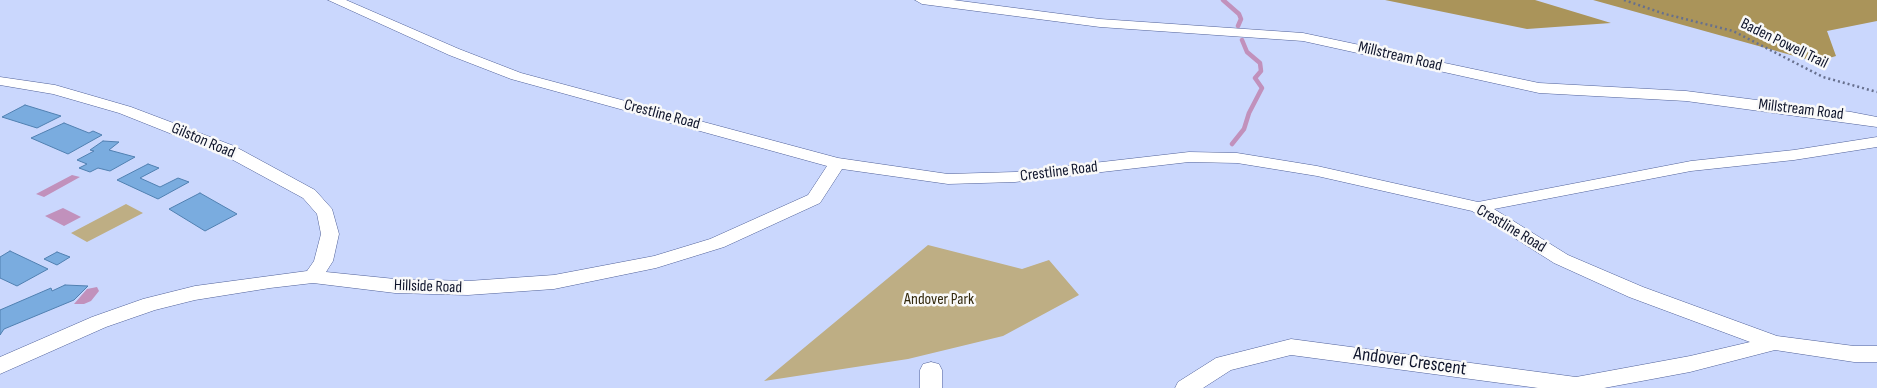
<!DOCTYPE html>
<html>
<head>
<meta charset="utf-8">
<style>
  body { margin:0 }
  canvas { display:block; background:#cad7fd }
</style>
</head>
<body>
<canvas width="1877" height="388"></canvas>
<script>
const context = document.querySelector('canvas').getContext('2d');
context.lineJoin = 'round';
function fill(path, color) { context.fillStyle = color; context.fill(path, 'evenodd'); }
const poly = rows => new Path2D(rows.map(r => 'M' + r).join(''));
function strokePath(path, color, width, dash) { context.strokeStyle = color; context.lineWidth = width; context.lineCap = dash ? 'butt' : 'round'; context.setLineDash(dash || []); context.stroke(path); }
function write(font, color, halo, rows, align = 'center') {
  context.font = font + ' "Sofia Sans Condensed",sans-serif'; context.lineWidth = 5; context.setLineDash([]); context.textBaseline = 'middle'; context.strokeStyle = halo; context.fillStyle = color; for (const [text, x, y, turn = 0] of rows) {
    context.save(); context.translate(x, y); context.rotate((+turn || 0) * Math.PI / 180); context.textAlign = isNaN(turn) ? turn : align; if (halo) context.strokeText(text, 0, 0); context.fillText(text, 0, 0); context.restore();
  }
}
const green = poly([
  [126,204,143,213,87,242,71,233],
  [928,245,1022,269,1049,260,1079,295,1003,336,908,359,764,381]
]);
const forest = poly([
  [1385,0,1535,0,1611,23,1527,29],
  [1593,0,1877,0,1877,21,1827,31,1836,56,1816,62]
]);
const water = poly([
  [72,175,80,177,44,197,36,194],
  [63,208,81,217,64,226,45,216],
  [97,287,99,291,91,301,84,304,74,304,87,289]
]);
const stream = poly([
  [1223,0,1239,14,1241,19,1238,26],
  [1232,144,1244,129,1249,113,1262,88,1255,78,1261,71,1260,63,1247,52,1242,40]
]);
const building = poly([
  [25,105,61,116,37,128,2,117,25,105],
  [64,123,89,133,93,131,102,135,68,154,31,138,64,123],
  [103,141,119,142,109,150,135,157,110,171,98,168,90,172,79,168,87,164,77,160,94,151,90,150,103,141],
  [148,164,159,168,140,178,160,187,178,178,189,182,158,199,117,180,148,164],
  [200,193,237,214,205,231,169,209,200,193],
  [10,251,48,269,17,286,0,278,0,257,10,251],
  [57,252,70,257,57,265,44,259,57,252],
  [65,285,88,286,74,300,4,329,0,335,0,310,51,288,52,291,65,285]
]);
const path = poly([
  [1624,0,1665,14,1733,31,1823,77,1877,92]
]);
const minor = poly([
  [328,0,346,0,459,49,521,73,838,158,948,174,1015,172,1189,152,1237,153,1317,166,1478,202,1691,161,1794,150,1877,137,1877,147,1794,160,1691,171,1494,209,1568,255,1643,287,1777,336,1854,346,1877,346,1877,362,1854,362,1775,350,1690,372,1604,388,1538,388,1291,355,1231,370,1203,388,1175,388,1178,382,1216,358,1291,339,1576,377,1690,356,1750,342,1629,297,1554,263,1472,211,1317,176,1237,163,1189,162,1015,182,948,184,842,169,820,203,724,247,656,268,554,289,468,295,395,293,313,283,270,288,195,300,155,310,106,327,0,374,0,357,92,317,143,299,195,286,307,271,314,261,321,234,317,214,303,198,222,154,119,113,53,94,0,85,0,77,55,85,131,107,234,146,315,190,332,209,339,234,333,261,326,272,395,279,468,281,554,275,654,256,710,239,808,195,827,166,511,79,449,55,328,0],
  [915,0,953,0,1100,19,1303,33,1539,83,1686,91,1851,112,1877,117,1877,127,1686,101,1539,93,1303,41,1100,27,922,4,915,0],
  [931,362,939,364,942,370,942,388,920,388,920,370,923,364,931,362]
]);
const streetNames = [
  ["Baden Powell Trail",1784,44,26],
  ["Millstream Road",1400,57,13],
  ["Millstream Road",1801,110,7],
  ["Crestline Road",662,115,15],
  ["Gilston Road",203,141,23],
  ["Crestline Road",1059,172,-7],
  ["Crestline Road",1511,229,31],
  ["Hillside Road",428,287,2]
];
const parkNames = [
  ["Andover Park",939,300]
];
const nearStreetnames = [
  ["Andover Crescent",1410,362,8]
];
fill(green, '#beae84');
fill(forest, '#aa945a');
fill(water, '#c191bc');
strokePath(stream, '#c191bc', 4.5);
fill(building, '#7aacdf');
strokePath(building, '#5080b1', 1);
strokePath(minor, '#506199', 1);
strokePath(path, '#67708e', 2.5, [2, 3]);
fill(minor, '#fff');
write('16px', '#0e142b', '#f9f9f9', streetNames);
write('16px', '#33290d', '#f9f9f9', parkNames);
write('19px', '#0e142b', '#f9f9f9', nearStreetnames);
</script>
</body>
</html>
